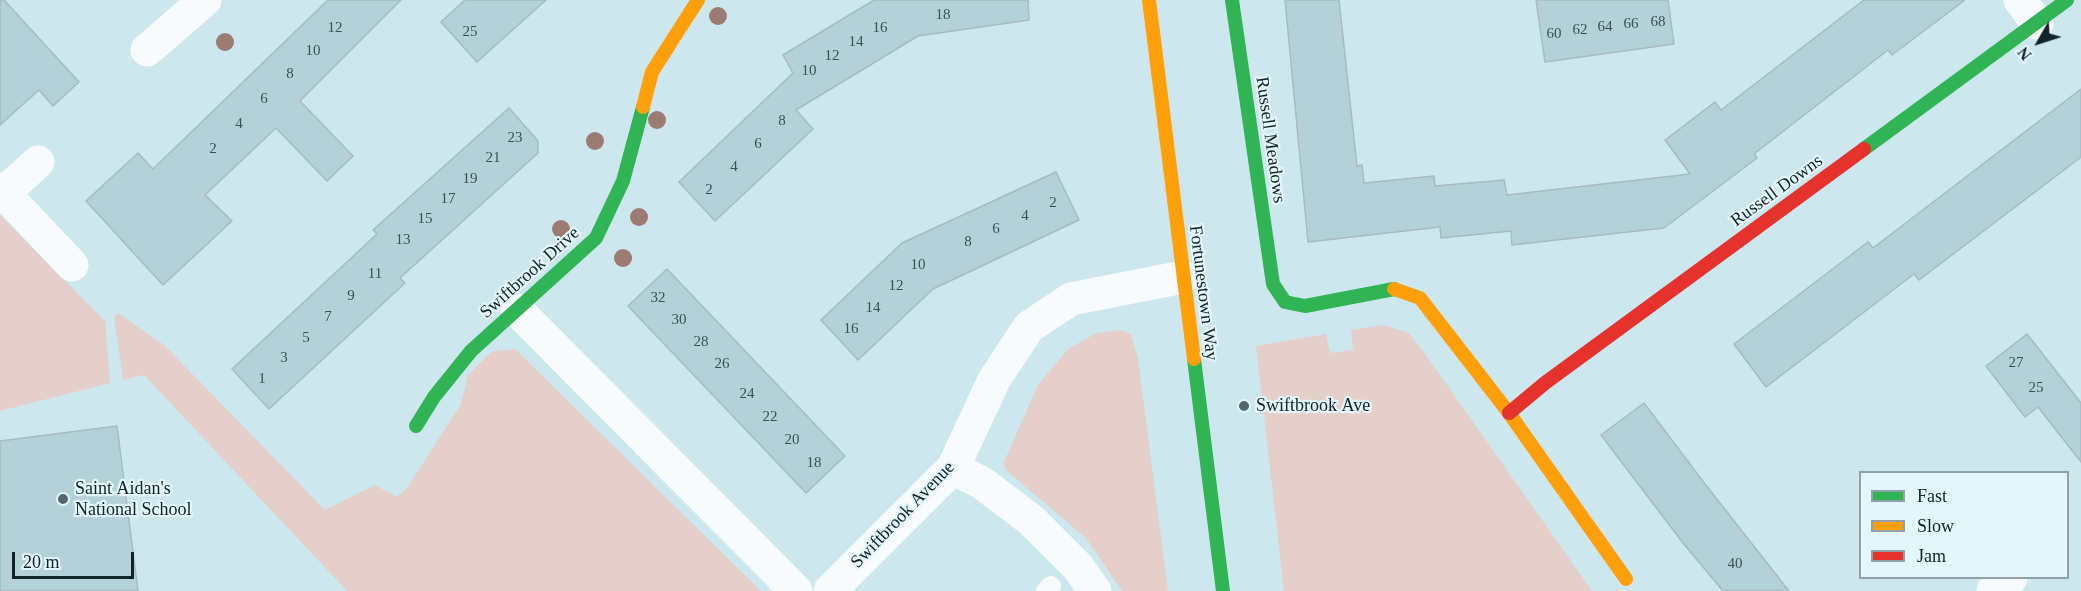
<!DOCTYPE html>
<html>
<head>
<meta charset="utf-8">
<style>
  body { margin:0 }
  #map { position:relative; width:2081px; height:591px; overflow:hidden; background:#cde7ef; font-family:"Times New Roman",serif }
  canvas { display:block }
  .legend { position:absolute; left:1859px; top:471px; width:210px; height:108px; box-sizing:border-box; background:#e4f6fc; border:2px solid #90a2a7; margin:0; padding:8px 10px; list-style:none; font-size:18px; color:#112328 }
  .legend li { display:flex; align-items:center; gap:12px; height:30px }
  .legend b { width:30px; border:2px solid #90a2a7 }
  .north { position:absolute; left:2009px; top:12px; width:60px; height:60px; -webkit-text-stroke:4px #e4f6fc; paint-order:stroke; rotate:231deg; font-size:16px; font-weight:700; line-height:24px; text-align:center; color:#112328 }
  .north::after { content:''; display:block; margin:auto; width:21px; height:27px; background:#112328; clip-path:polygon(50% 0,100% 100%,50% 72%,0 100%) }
  .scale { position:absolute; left:12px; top:552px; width:122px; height:27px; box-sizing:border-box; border:3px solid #112328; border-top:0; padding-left:8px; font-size:18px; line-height:21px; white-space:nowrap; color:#112328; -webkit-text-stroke:4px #e4f6fc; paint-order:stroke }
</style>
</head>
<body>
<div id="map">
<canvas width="2081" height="591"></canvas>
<ul class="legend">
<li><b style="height:8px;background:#30b455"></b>Fast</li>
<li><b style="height:8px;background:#ff9f0a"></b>Slow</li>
<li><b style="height:8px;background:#e5322d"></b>Jam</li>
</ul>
<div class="north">N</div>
<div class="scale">20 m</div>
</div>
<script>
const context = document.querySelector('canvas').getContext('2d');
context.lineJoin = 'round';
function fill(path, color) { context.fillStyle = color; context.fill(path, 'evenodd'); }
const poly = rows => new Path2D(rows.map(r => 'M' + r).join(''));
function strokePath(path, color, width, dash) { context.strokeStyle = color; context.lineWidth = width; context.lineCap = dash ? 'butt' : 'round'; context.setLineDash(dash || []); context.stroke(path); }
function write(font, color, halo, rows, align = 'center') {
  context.font = font + ' "Times New Roman",serif'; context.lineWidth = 4.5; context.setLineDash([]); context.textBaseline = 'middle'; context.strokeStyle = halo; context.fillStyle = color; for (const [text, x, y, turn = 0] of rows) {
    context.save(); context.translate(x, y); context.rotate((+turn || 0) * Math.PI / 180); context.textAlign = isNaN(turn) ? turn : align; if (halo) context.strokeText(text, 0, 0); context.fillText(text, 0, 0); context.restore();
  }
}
const green = poly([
  [0,215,105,321,110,383,0,411],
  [118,313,164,345,325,510,375,485,397,497,407,488,461,404,468,375,491,352,515,349,761,591,347,591,144,375,123,380,114,317],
  [1384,325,1409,333,1423,351,1592,591,1284,591,1256,346,1326,334,1330,353,1353,350,1351,330],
  [1120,330,1131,334,1138,359,1168,591,1122,591,1086,538,1008,472,1003,464,1038,385,1067,350,1096,333]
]);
const building = poly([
  [0,0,4,0,79,82,53,106,39,90,0,125,0,0],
  [328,0,401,0,300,101,353,156,327,181,276,128,205,195,232,221,163,285,86,201,138,153,153,169,328,0],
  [465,0,546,0,477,62,441,22,465,0],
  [874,0,1028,0,1029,20,918,36,796,110,813,129,715,221,679,182,793,73,783,55,874,0],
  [1285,0,1339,0,1357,166,1362,165,1364,183,1434,176,1435,186,1504,180,1507,195,1690,174,1665,140,1715,102,1721,110,1864,0,1965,0,1892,55,1888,50,1754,154,1757,158,1664,228,1512,245,1511,231,1441,238,1440,227,1308,242,1285,0],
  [1536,0,1668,0,1674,44,1545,62,1536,0],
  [2081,89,2081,157,1919,280,1914,274,1766,387,1734,344,1868,242,1873,248,2081,89],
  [509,108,538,141,538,153,400,278,405,283,269,409,232,369,377,234,373,230,509,108],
  [1056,172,1079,220,933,289,858,360,821,320,902,243,1056,172],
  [667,269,845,456,806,493,628,306,667,269],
  [2027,334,2081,403,2081,462,2038,407,2025,417,1986,366,2027,334],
  [1644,403,1705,484,1789,591,1723,591,1683,543,1601,435,1644,403],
  [117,426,138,591,0,591,0,441,117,426]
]);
const lane = poly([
  [1046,591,1051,586]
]);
const street = poly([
  [2020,0,2037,23],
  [147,50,205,0],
  [0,189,72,265],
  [4,193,38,162],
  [517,310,796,591],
  [953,468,982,483,1031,520,1078,567,1095,591],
  [830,591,953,468,994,380,1029,327,1071,299,1183,277],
  [1993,591,2011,578]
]);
const fast = poly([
  [1232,0,1273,284,1285,302,1305,306,1394,289],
  [1864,149,2067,0],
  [1194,359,1223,591],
  [416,426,434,397,471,351,596,238,623,181,643,107]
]);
const slow = poly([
  [1149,0,1194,359],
  [643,107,652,72,698,0],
  [1394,289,1420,298,1509,413,1626,579]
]);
const jam = poly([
  [1509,413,1545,383,1864,149]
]);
const trees = [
  [718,16],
  [225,42],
  [657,120],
  [595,141],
  [639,217],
  [561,229],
  [623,258]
];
const markers = [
  [1244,406,6,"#53686e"],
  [63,499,6,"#53686e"]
];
const numberNames = [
  ["18",943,15],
  ["68",1658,22],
  ["66",1631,24],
  ["64",1605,27],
  ["12",335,28],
  ["16",880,28],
  ["62",1580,30],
  ["25",470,32],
  ["60",1554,34],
  ["14",856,42],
  ["10",313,51],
  ["12",832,56],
  ["10",809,71],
  ["8",290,74],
  ["6",264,99],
  ["8",782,121],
  ["4",239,124],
  ["23",515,138],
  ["6",758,144],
  ["2",213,149],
  ["21",493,158],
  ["4",734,167],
  ["19",470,179],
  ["2",709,190],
  ["17",448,199],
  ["2",1053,203],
  ["4",1025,216],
  ["15",425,219],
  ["6",996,229],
  ["13",403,240],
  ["8",968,242],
  ["10",918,265],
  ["11",375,274],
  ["12",896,286],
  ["9",351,296],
  ["32",658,298],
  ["14",873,308],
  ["7",328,317],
  ["30",679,320],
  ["16",851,329],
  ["5",306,338],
  ["28",701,342],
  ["3",284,358],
  ["27",2016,363],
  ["26",722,364],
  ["1",262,379],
  ["25",2036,388],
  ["24",747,394],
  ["22",770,417],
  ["20",792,440],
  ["18",814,463],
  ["40",1735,564]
];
const streetNames = [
  ["Russell Meadows",1270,140,82],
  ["Russell Downs",1777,191,-36],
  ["Swiftbrook Drive",530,273,-42],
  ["Fortunestown Way",1203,293,83],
  ["Swiftbrook Avenue",903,515,-46]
];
const poiNames = [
  ["Swiftbrook Ave",1256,406],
  ["Saint Aidan's",75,489],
  ["National School",75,510]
];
fill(green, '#e4cfca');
fill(building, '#b3d1d9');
strokePath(building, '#a7bbc1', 1.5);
strokePath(lane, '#f8fbfd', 20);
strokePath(street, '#f8fbfd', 33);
strokePath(fast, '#30b455', 14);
strokePath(slow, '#ff9f0a', 14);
strokePath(jam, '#e5322d', 14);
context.fillStyle = '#9b7b72';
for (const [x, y] of trees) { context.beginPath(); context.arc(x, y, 9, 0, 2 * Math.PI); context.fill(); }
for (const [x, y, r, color] of markers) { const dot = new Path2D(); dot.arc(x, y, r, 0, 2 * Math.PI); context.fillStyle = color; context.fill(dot); strokePath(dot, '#e4f6fc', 2); }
write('15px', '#3b5056', null, numberNames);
write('18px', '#112328', '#e4f6fc', streetNames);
write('18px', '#112328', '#e4f6fc', poiNames, 'left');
</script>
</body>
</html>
